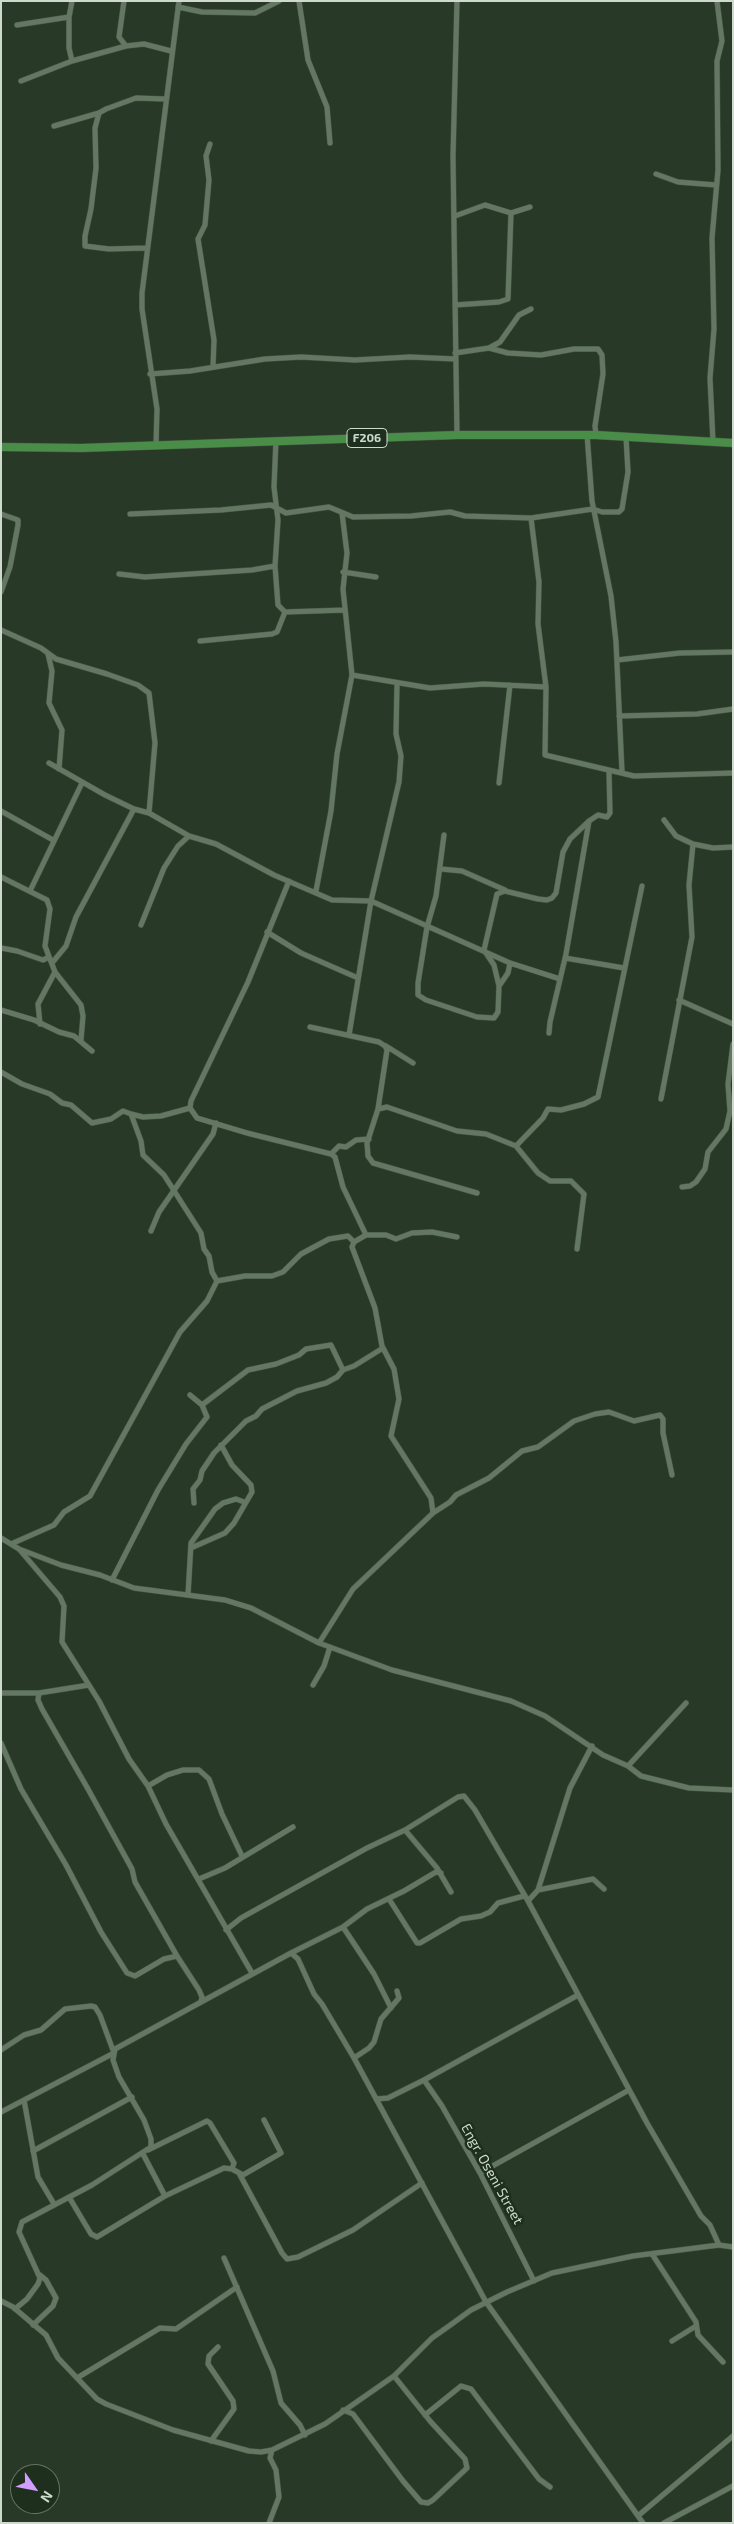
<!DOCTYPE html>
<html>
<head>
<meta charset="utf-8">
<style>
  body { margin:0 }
  #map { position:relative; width:734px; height:2524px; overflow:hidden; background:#283a27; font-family:"Exo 2",sans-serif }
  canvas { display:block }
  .frame { position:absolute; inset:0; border:2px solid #cfdace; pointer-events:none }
  .north { position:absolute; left:10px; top:2464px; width:50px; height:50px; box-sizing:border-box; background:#1e2f1d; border:1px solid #657364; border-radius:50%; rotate:123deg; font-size:14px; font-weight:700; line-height:20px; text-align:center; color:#cfdace }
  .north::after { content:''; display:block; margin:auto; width:18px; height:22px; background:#d19dfe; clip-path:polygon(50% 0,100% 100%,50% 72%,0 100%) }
</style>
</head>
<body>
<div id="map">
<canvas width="734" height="2524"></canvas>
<div class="frame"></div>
<div class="north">N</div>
</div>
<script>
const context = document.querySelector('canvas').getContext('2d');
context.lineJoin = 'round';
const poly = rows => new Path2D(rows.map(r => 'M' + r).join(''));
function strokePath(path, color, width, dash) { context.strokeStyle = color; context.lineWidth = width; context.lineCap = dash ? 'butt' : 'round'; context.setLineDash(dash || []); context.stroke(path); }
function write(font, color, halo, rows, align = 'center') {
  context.font = font + ' "Exo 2",sans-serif'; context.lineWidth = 5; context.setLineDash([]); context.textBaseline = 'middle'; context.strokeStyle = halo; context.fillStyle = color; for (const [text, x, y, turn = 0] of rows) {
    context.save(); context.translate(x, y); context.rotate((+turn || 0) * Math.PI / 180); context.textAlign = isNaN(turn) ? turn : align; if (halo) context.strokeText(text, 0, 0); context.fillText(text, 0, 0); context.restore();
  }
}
const minor = poly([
  [72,1,69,17,69,48,72,61],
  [124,1,119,37,126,46],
  [299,1,308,60,327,107,330,143],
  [178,7,202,12,255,13,279,1],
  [17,25,69,17],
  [21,81,72,61,126,46,144,44,171,51],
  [54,126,99,113],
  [210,144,206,156,209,180,205,225,198,239,214,340,213,367],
  [656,174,678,182,716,185],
  [455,216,485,205,511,213,530,207],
  [146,248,109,249,85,246,85,236,91,209,96,168,95,128,99,113,106,109,136,98,165,99],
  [455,305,499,302,508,299,511,213],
  [489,348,508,353,541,355,574,349,598,349,602,355,603,374,595,426,596,435],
  [455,353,489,348,500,342,519,315,531,309],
  [150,374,190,371,265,359,301,357,355,360,410,357,456,359],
  [587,434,592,501,611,596,616,642,622,772],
  [457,435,453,156,457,1],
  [276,440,274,487,278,520,275,566,278,605,285,612,345,610],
  [713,442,710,378,714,329,712,238,718,170,717,61,722,41,717,1],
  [156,445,157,409,142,309,142,293,179,1],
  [1,514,18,520,18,525,10,567,1,592],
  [130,514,221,510,271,505,286,513,329,507,353,517,411,516,450,512,465,516,531,518,593,509,602,512,619,512,622,509,628,472,626,437],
  [531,518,539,582,538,624,546,687,545,755,634,776,733,773],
  [343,572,376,577],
  [119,574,145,577,252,570,275,566],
  [1,630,41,648,56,659,107,674,138,685,149,693,155,743,149,813],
  [200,641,272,634,277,632,285,612],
  [48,654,52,671,49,703,62,730,59,769],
  [617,660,680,653,733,652],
  [352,675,430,688,484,684,546,687],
  [619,716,697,714,733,709],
  [49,763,105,795,134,809,149,813,189,836,216,844,274,875,332,900,371,901,510,963,560,979],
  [499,783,510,685],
  [1,811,53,840],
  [664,820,676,836,693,844,713,848,733,847],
  [444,835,436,896,427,927,418,983,418,995,426,1000,477,1017,494,1018,498,1012,499,986,508,973,510,963],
  [441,869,462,871,505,890],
  [1,877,47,900,50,909,45,946,55,972,38,1004,40,1024],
  [289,881,248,982,191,1101,190,1108,197,1118,247,1133,331,1154,335,1157,343,1187,366,1235,386,1235,396,1239,412,1233,432,1232,457,1237],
  [30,891,82,783],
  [316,891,331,811,337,754,352,675,343,589,347,553,342,513],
  [141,925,164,868,178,846,189,836],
  [267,932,301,953,358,978],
  [1,948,17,951,43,960,49,957],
  [565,958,624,968],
  [52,963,66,946,76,917,134,809],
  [55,972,81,1005,83,1016,81,1040],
  [499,986,494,965,484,950,497,894,505,891,538,899,547,900,552,898,556,893,563,852,570,839,589,821],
  [679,1000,733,1024],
  [1,1010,34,1020,59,1032,74,1036,92,1051],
  [310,1027,379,1042,385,1046,387,1050,378,1109],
  [549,1033,550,1022,566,954,589,821,598,815,607,817,610,813,609,772],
  [349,1035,371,901,399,782,401,756,396,734,397,684],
  [386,1046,413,1063],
  [1,1072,22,1084,50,1094,62,1103,71,1105,92,1123,111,1119,123,1111,131,1114,141,1141,143,1155,164,1175,201,1233,204,1249,209,1256,212,1272,217,1281],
  [661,1099,692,937,689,885,693,844],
  [131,1114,143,1117,161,1116,190,1108],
  [516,1146,538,1173,550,1181,571,1181,584,1194,577,1249],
  [331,1154,339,1146,346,1147,356,1140,369,1139],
  [682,1187,690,1186,696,1182,705,1169,708,1152,726,1129,730,1111,728,1084,733,1044],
  [477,1193,373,1163,368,1156,367,1143,378,1109,387,1107,457,1131,486,1134,516,1146,543,1118,548,1109,561,1110,584,1104,598,1097,642,886],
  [151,1231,159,1212,213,1134,216,1123],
  [366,1235,354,1242,352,1247,375,1308,382,1346,394,1369,399,1399,391,1436,431,1498,433,1513],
  [190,1395,202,1405,248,1370,276,1364,299,1355,306,1349,331,1345,343,1370],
  [194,1503,193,1489,200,1480,202,1471,214,1453,246,1421,256,1416,262,1409,297,1391,326,1383,337,1377,343,1370,354,1366,383,1348],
  [1,1538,19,1549,61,1565,100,1575,134,1588,225,1600,251,1608,319,1643,392,1670,511,1701,545,1716,603,1755,628,1766,641,1776,689,1788,733,1790],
  [11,1544,54,1525,64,1512,90,1496,180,1332,207,1301,217,1281,245,1276,272,1276,283,1272,301,1254,329,1239,348,1236,354,1242],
  [191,1548,225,1533,234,1523,252,1492,251,1485,232,1465,221,1445],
  [19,1549,60,1597,64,1606,62,1642,99,1701,129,1759,148,1786,166,1824,252,1973],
  [112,1580,158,1490,186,1444,207,1417,202,1405],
  [188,1595,191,1543,215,1509,223,1503,236,1499,244,1502],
  [319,1643,353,1589,433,1513,450,1502,456,1495,489,1478,522,1451,538,1447,574,1421,595,1414,609,1412,634,1421,660,1415,663,1419,663,1433,672,1475],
  [313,1685,324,1666,330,1647],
  [1,1693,39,1693,89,1685],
  [39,1693,38,1700,42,1709,88,1789,132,1869,135,1882,177,1956],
  [1,1743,21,1789,66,1865,101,1932,127,1973,135,1976,164,1959,177,1956,199,1990,202,1997,201,2002],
  [628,1766,686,1703],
  [148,1786,167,1775,183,1770,199,1770,209,1779,222,1814,242,1856],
  [405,1830,437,1868,451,1892],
  [199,1879,225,1868,293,1827],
  [538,1890,570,1788,592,1746],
  [389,1899,417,1943,420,1943,461,1919,481,1916,490,1912,498,1903,524,1896],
  [528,1901,538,1890,593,1879,604,1889],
  [343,1927,374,1974,391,2008],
  [226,1930,241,1918,367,1848,405,1830,458,1797,464,1796,475,1810,528,1901,647,2123,701,2216,710,2225,719,2245],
  [291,1953,343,1927,367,1909,404,1891,436,1872,441,1873],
  [1,2050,24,2035,41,2030,65,2009,91,2006,95,2007,100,2015,114,2053,1,2112],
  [354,2058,369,2048,374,2042,381,2019,399,1998,397,1991],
  [424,2080,442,2106,480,2173,534,2281],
  [376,2099,388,2098,424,2080,578,1995],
  [24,2100,38,2177,54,2204],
  [148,2150,207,2121,210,2123,234,2163,232,2169],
  [33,2151,132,2097],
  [143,2154,165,2196,224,2168,232,2169,243,2175,281,2153,264,2120],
  [480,2173,629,2090],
  [240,2175,282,2253,287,2259,298,2257,353,2230,422,2183],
  [69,2197,91,2234,97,2237,165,2196],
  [652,2254,696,2322,698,2335,723,2362],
  [224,2258,273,2371,281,2403,300,2425,305,2435],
  [1,2301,13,2307,46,2335,58,2358,97,2399,106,2404,173,2430,249,2451,261,2452,272,2450,325,2424,394,2376,432,2338,449,2326,471,2310,507,2292,552,2273,633,2256,719,2245,733,2247],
  [15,2309,27,2299,38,2284,40,2278,19,2232,22,2222,92,2185,151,2147,151,2139,144,2120,119,2077,113,2060,115,2049,291,1953,298,1959,314,1994,322,2004,354,2058,486,2302,643,2523],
  [33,2325,53,2306,56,2298,46,2280,40,2275],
  [672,2341,696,2326],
  [77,2378,160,2328,176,2329,237,2287],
  [343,2410,353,2414,403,2481,421,2502,428,2503,433,2500,467,2468,465,2459,430,2421,394,2376],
  [425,2415,461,2386,471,2389,539,2479,550,2487],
  [211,2441,234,2409,233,2401,208,2364,209,2356,218,2347],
  [639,2515,733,2436],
  [269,2523,279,2497,276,2470,270,2458,272,2450],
  [664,2523,733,2486]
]);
const primary = poly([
  [1,447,81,448,457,435,596,435,733,443]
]);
const shields = [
  [367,438,40]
];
const shieldNames = [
  ["F206",367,438]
];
const streetNames = [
  ["Engr. Oseni Street",492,2174,61]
];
strokePath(minor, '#455544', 6);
strokePath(primary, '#455544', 9);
strokePath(minor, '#637762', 5);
strokePath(primary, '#498d48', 8);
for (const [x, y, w] of shields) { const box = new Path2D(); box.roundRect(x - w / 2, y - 9.5, w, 19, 4); context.fillStyle = '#1e2f1d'; context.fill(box); strokePath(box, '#cfdace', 1); }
write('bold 12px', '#cfdace', null, shieldNames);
write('14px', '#cfdace', '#1e2f1d', streetNames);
</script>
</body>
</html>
